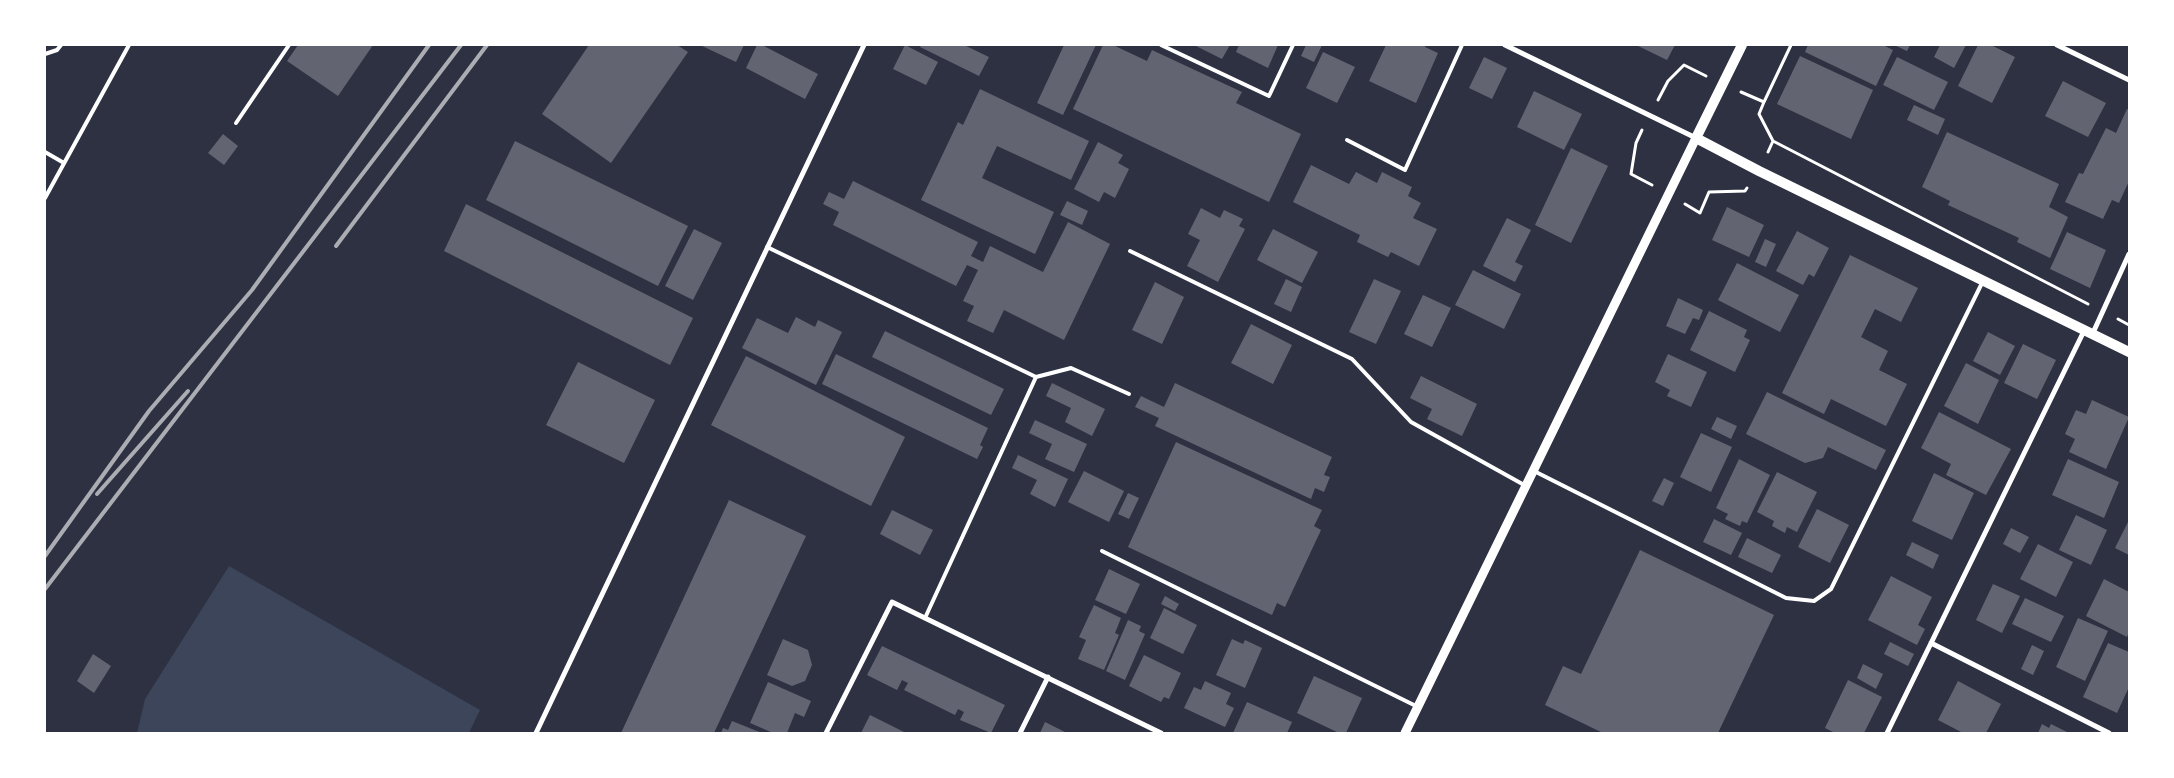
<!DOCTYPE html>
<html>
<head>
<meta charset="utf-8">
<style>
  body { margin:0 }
  #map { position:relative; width:2174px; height:778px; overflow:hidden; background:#2d3142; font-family:"DM Sans",sans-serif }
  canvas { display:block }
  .frame { position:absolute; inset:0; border:46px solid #fff; pointer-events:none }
</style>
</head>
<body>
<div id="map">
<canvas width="2174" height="778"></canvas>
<div class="frame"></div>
</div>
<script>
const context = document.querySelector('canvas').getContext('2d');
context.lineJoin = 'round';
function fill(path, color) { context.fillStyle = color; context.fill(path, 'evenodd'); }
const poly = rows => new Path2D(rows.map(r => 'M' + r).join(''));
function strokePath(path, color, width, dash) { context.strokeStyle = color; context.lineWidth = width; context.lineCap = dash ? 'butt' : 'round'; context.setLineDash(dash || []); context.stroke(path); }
const green = poly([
  [229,566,480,710,469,733,137,733,145,699]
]);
const building = poly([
  [298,45,373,45,338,96,287,61],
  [589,45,677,45,688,52,611,163,542,114],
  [700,45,744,45,736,62],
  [757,45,762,45,818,74,805,99,746,68],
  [905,45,938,62,926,85,893,69],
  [921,45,964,45,989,57,979,76,920,47],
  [1064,45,1096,45,1063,115,1037,103],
  [1103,45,1113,45,1147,61,1152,50,1242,92,1236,103,1301,134,1269,202,1073,109],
  [1194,45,1230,45,1222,59],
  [1239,45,1278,45,1268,68,1236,52],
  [1306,45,1322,45,1314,62,1301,56],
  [1386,45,1426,45,1425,47,1438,53,1416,103,1369,81],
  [1636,45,1675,45,1667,60],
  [1808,45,1883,45,1893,50,1876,86,1805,52],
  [1894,45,1910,45,1907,51],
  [1940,45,1966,45,1954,68,1934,57],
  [1978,45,1991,45,2015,57,1992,103,1958,86],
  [1323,52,1355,67,1337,103,1306,88],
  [1800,56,1873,90,1851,139,1777,104],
  [1484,57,1507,68,1492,99,1469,88],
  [1897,57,1948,82,1934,110,1883,85],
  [2063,81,2106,103,2088,137,2045,116],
  [980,89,1089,141,1071,180,997,146,982,178,1054,212,1035,254,921,200,958,122,963,125],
  [1534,91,1582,114,1564,150,1517,127],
  [1914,105,1945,119,1938,135,1907,120],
  [2127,109,2129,110,2129,181,2119,203,2112,200,2103,219,2065,202,2079,173,2083,174,2106,128,2116,133],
  [1947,132,2059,184,2049,207,2068,217,2050,258,2017,242,2019,238,1948,205,1950,201,1922,187],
  [223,134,238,146,224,165,208,153],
  [515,141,688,226,658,286,486,200],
  [1098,142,1123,155,1118,163,1129,169,1115,198,1104,192,1099,202,1074,189],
  [1571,148,1608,166,1571,243,1535,225],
  [1311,165,1349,184,1356,172,1377,183,1382,172,1412,187,1408,196,1421,203,1413,218,1437,229,1419,266,1391,252,1388,257,1357,242,1360,235,1293,202],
  [853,181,978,242,971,256,983,262,990,246,1043,272,1068,222,1110,244,1064,340,1004,310,993,333,967,321,974,306,963,301,978,270,967,265,956,286,833,225,839,212,823,204,829,192,844,199],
  [1067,201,1088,211,1082,225,1060,215],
  [466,204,693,318,670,365,444,251],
  [1727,207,1764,225,1749,257,1712,240],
  [1201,208,1220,218,1224,210,1243,219,1239,226,1245,229,1218,282,1187,266,1200,240,1188,234],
  [1507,218,1531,230,1515,262,1523,266,1515,282,1483,266],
  [694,229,722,243,693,300,665,286],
  [1273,229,1318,252,1302,283,1257,260],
  [1797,231,1829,248,1814,277,1809,274,1803,285,1776,271],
  [2067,232,2106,250,2090,288,2050,269],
  [1765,239,1776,244,1766,267,1755,262],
  [1850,255,1918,288,1901,322,1875,309,1861,337,1888,351,1879,370,1907,384,1886,426,1831,399,1824,414,1782,393],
  [1737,263,1799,295,1780,332,1718,300],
  [1473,270,1521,294,1504,329,1455,305],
  [1286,279,1302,287,1291,312,1274,304],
  [1374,279,1401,291,1376,344,1349,332],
  [1155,282,1184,297,1162,344,1132,330],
  [1423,295,1451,308,1432,347,1404,334],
  [1678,298,1703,310,1699,320,1693,318,1685,334,1666,326],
  [1709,311,1747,330,1744,337,1750,340,1735,372,1690,350],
  [796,317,815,327,818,320,842,332,816,385,742,348,757,318,788,333],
  [1251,324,1292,345,1273,384,1231,363],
  [885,331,1004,389,991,415,872,357],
  [1988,332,2015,346,2000,375,1973,361],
  [2023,344,2056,360,2037,399,2004,383],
  [836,354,988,428,980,445,983,447,977,459,822,384],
  [1668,354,1707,372,1691,407,1667,396,1670,390,1655,382],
  [746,356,905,437,871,506,711,425],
  [578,362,655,400,624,463,546,425],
  [1966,363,1999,380,1978,424,1944,406],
  [1421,376,1477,404,1462,436,1427,419,1432,409,1410,398],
  [1052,383,1105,409,1092,436,1065,422,1071,408,1046,396],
  [1175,383,1332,457,1324,475,1330,477,1324,492,1315,488,1311,499,1155,426,1159,418,1135,407,1141,396,1164,407],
  [1767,392,1886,450,1876,470,1828,447,1823,458,1805,463,1746,434],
  [2092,400,2129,417,2106,469,2069,452,2075,439,2065,434,2076,410,2086,414],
  [1939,412,2011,449,1986,495,1946,475,1951,464,1921,448],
  [1717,417,1737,426,1731,439,1711,429],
  [1035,420,1087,444,1074,472,1045,459,1052,444,1029,433],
  [1701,433,1732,447,1711,492,1680,477],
  [1176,442,1322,510,1314,526,1321,530,1285,607,1277,603,1272,615,1128,547],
  [1018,455,1068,479,1055,507,1030,494,1037,480,1012,468],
  [1739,459,1770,475,1747,523,1742,521,1740,526,1725,519,1728,514,1716,508],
  [2068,459,2119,482,2104,518,2052,495],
  [1084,471,1124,491,1109,522,1068,502],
  [1777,472,1817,492,1797,532,1787,527,1785,533,1772,526,1774,521,1757,512],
  [1934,473,1974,493,1952,540,1912,521],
  [1664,478,1674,483,1663,506,1652,501],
  [1128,493,1139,498,1129,519,1118,514],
  [729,500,806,536,714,733,621,733],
  [1817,509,1849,525,1830,563,1798,547],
  [892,510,933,530,920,555,880,534],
  [2076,515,2107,530,2091,565,2059,550],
  [1714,519,1742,533,1731,555,1703,542],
  [2129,520,2129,555,2115,548],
  [2011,528,2029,537,2020,553,2003,544],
  [1747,538,1781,555,1772,573,1738,557],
  [1912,542,1939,555,1933,569,1906,555],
  [2038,544,2073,562,2056,597,2020,579],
  [1640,550,1774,615,1718,733,1603,733,1545,705,1563,666,1581,674],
  [1109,569,1140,584,1126,614,1095,600],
  [1891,576,1932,597,1918,625,1925,629,1917,645,1868,620],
  [2104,579,2129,592,2129,632,2127,637,2086,616],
  [1993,584,2020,596,2002,633,1976,620],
  [1165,596,1179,604,1175,611,1161,604],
  [2025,598,2064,616,2051,642,2012,624],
  [1094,605,1121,618,1115,633,1119,635,1104,670,1078,659,1086,640,1079,637],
  [1164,608,1197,625,1183,654,1150,638],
  [2078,618,2108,631,2085,681,2056,667],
  [1128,620,1141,626,1139,631,1145,634,1125,680,1106,671],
  [783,639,808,650,812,665,805,681,792,686,767,675],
  [1232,639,1243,644,1245,640,1262,648,1245,688,1216,675],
  [1890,642,1914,654,1908,666,1884,654],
  [2108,643,2129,652,2129,687,2117,713,2083,697],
  [2032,645,2044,651,2033,675,2021,669],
  [882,646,1005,705,991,733,960,720,964,712,958,709,955,715,904,690,908,683,902,680,897,690,867,675],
  [93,654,111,666,94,693,77,681],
  [1144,655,1181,673,1169,699,1164,697,1161,702,1129,686],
  [1863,664,1883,674,1876,689,1857,678],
  [1314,676,1362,698,1346,733,1339,733,1297,713],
  [1848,680,1882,697,1864,733,1835,733,1825,728],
  [1205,681,1231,693,1226,704,1234,708,1225,727,1184,708,1194,687,1201,690],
  [1958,681,2001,704,1986,733,1963,733,1938,720],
  [768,682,811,701,804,717,795,713,787,733,773,733,750,723],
  [1247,702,1292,722,1287,733,1233,733],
  [870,715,906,733,861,733],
  [732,721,762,733,721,733,723,728,728,730],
  [1045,722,1067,733,1040,733],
  [2042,724,2049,728,2051,724,2069,733,2038,733]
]);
const path = poly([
  [1741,92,1764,102,1759,114,1773,141,2088,304],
  [1658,100,1668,81,1684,65,1706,76],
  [1764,102,1791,45],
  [1642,130,1636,143,1631,174,1652,185],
  [1768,152,1773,141],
  [1685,204,1700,213,1709,192,1745,191,1747,188],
  [2118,319,2129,325]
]);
const service = poly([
  [1161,45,1269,96,1293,45],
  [45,54,57,50,61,45],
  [236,123,289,45],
  [1347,140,1405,170,1462,45],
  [45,152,64,163],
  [45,198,129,45],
  [767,247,1036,377,925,618],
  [1130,251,1352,359,1411,422,1526,486],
  [1036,377,1071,368,1129,394],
  [1534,471,1786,598,1814,601,1831,589,1983,281],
  [1102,551,1418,707]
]);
const minor = poly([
  [1505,45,1696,138],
  [2057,45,2129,80],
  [2092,335,2129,254],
  [1931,643,2109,733],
  [536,733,864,45],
  [826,733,892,602,1161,733],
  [1020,733,1048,677],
  [1887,733,2084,331]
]);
const tertiary = poly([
  [1405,733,1696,138]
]);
const secondary = poly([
  [1742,45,1696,138,1759,171,2129,352]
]);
const rail = poly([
  [336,246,487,45],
  [97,494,188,391],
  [45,556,149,411,252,290,429,45],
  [45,589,461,45]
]);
fill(green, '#3c4559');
fill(building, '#626471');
strokePath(path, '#fff', 3);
strokePath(service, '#fff', 4);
strokePath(minor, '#fff', 5);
strokePath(tertiary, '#fff', 9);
strokePath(secondary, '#fff', 10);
strokePath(rail, '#abadb3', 4);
</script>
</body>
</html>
